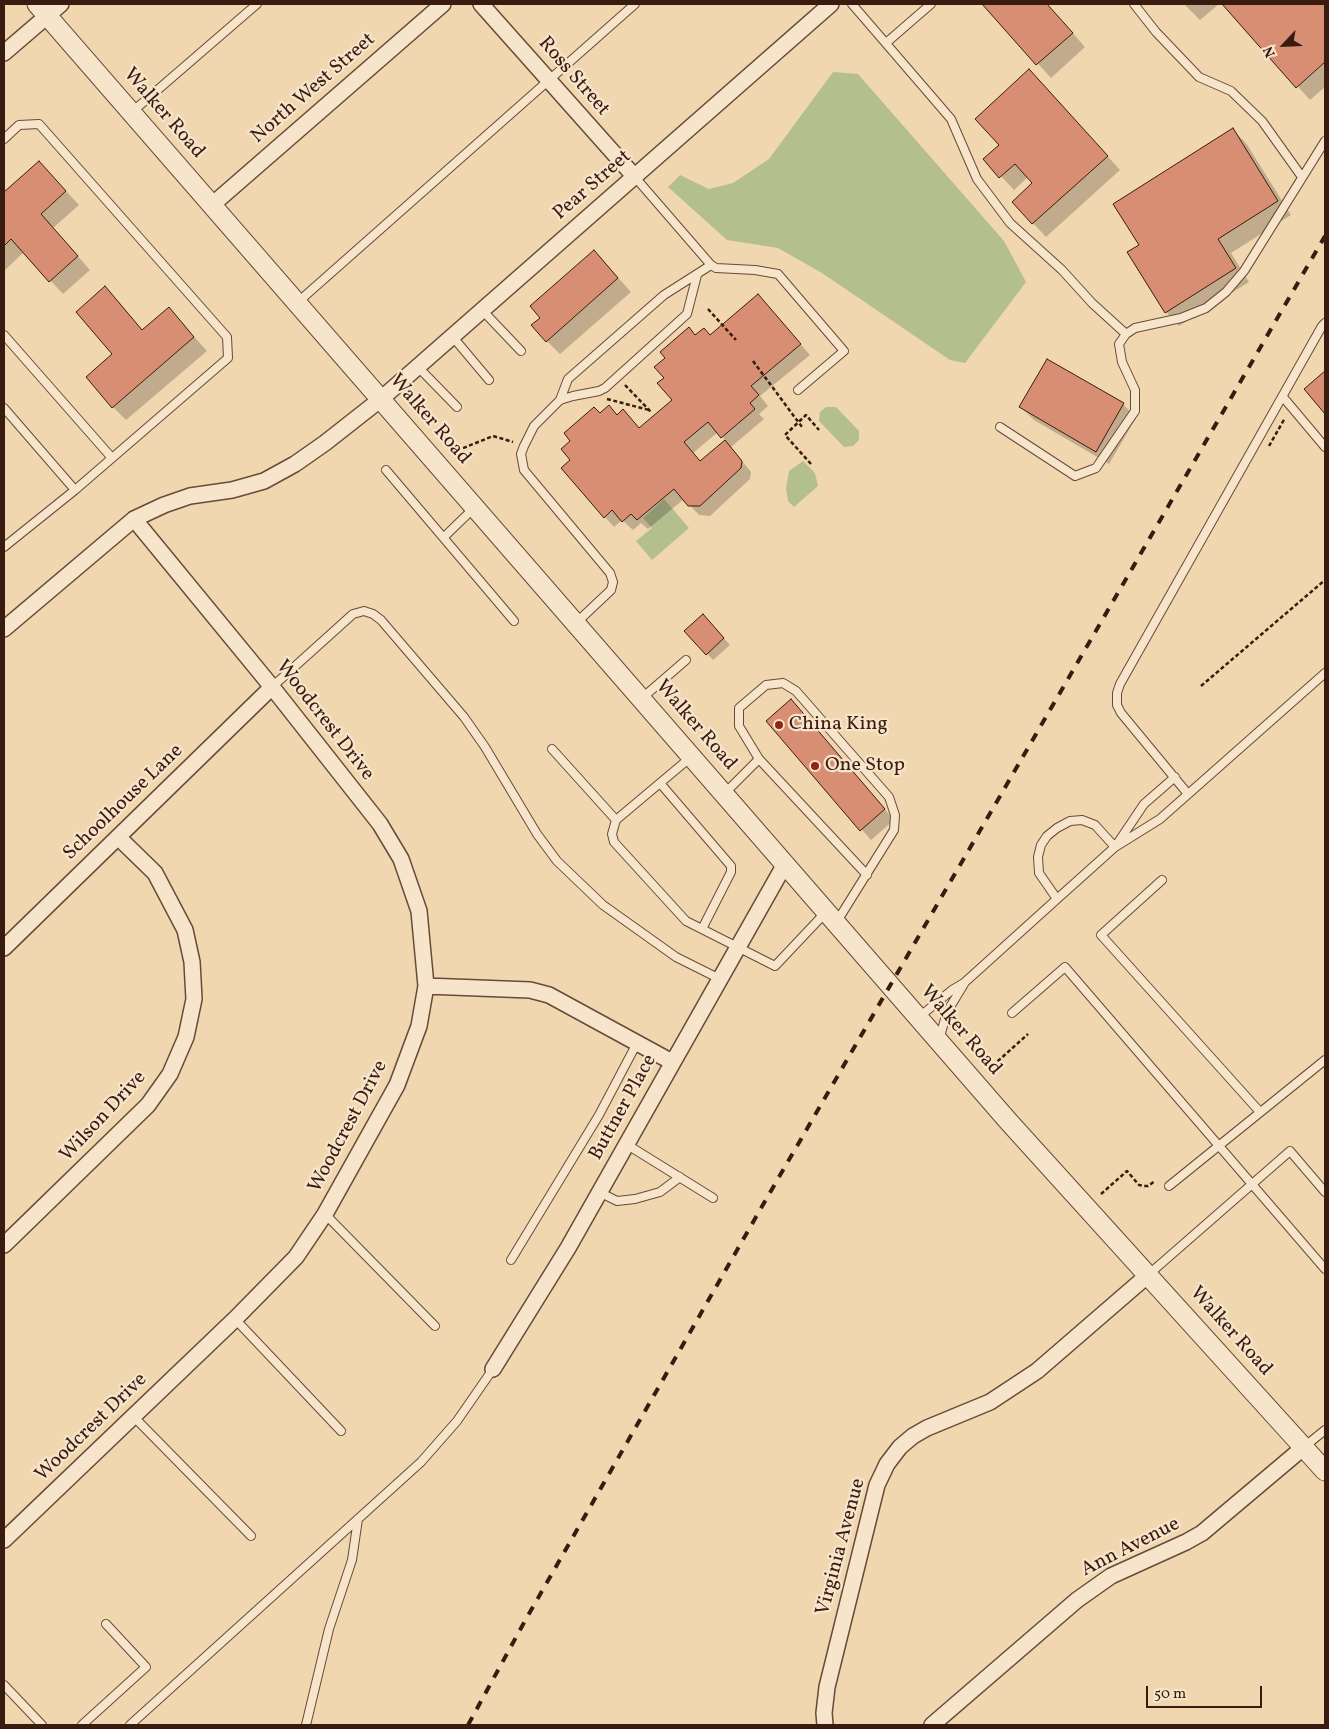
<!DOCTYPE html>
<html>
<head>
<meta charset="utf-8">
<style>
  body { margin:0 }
  #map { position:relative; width:1329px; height:1729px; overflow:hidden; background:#f1d7af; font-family:Vollkorn,serif }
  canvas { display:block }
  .frame { position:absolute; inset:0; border:5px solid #391b10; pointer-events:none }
  .north { position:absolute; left:1259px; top:20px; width:50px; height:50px; -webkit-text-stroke:4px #f6e5cb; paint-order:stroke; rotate:245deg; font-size:14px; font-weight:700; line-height:20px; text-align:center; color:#391b10 }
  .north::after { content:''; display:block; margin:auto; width:18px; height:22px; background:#391b10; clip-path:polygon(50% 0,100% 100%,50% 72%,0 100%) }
  .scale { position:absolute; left:1146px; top:1686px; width:116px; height:22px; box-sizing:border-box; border:2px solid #391b10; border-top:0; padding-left:6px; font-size:15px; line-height:18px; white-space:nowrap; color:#391b10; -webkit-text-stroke:4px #f6e5cb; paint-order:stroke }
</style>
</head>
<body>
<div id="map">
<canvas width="1329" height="1729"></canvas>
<div class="frame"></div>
<div class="north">N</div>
<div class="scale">50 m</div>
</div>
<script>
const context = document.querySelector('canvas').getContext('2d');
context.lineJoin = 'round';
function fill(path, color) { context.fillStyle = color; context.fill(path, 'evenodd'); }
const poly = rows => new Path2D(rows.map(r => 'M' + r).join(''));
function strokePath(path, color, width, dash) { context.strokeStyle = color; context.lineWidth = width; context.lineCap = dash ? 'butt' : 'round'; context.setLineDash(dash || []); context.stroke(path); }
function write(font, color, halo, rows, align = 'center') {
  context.font = font + ' Vollkorn,serif'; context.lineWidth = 4.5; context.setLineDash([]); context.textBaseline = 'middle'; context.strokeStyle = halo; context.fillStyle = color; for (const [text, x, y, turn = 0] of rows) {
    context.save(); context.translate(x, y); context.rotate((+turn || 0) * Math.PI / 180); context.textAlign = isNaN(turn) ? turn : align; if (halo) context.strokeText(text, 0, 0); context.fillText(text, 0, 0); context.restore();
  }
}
const green = poly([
  [833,72,858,74,1004,241,1026,282,965,363,950,360,822,273,778,248,727,240,668,187,680,175,709,189,733,183,769,159],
  [826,407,836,407,859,431,859,440,853,446,844,447,819,421,820,412],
  [803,461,815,473,818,486,794,507,788,501,786,488,789,471],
  [664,499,689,528,652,560,636,541,652,528,643,518]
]);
const shadow = poly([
  [984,4,1047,4,1085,47,1051,78],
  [1184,4,1219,4,1200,20],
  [1224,4,1325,4,1325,87,1310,100],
  [1043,84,1120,170,1046,237,1013,202,1034,183,1028,177,1014,190,985,159,1001,145],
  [1233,130,1246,143,1291,215,1231,253,1249,282,1179,326,1166,312,1140,245],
  [39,162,79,205,53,228,90,270,63,294,24,252,4,271,4,194],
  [607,265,631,292,560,354,547,341],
  [118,301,143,331,168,308,207,351,126,420,113,407,114,354],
  [767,305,810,355,760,396,768,406,759,414,764,419,731,447,751,472,750,479,710,516,699,515,684,499,648,529,641,523,633,530,622,520,614,527,605,517,572,460,600,414,618,416,623,411,640,429,674,400,665,378,696,336,711,336],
  [718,432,726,441,701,462,693,453],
  [1123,404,1136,418,1109,464,1034,420,1021,407],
  [709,622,730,645,713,660,686,631],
  [801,711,894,820,871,840,767,722]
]);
const building = poly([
  [982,4,1047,4,1073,33,1036,65,982,4],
  [1222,4,1325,4,1325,62,1296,88,1222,4],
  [1029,69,1108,156,1032,224,1012,202,1032,183,1015,164,999,178,983,159,999,145,975,119,1029,69],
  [1233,128,1278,201,1218,239,1236,268,1165,313,1127,252,1139,245,1113,204,1233,128],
  [39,161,66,191,41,214,78,256,49,282,11,239,4,246,4,192,39,161],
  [594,250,618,278,546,342,531,325,540,318,530,306,594,250],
  [105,286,142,330,169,307,194,337,112,408,86,377,112,354,76,312,105,286],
  [758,294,801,344,751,386,759,395,750,403,755,409,721,438,708,422,684,442,700,461,725,440,742,461,741,468,700,506,688,506,674,489,637,520,631,514,622,522,612,510,604,518,561,468,570,460,561,449,570,441,564,433,594,407,600,413,609,405,617,415,623,409,639,428,672,400,657,383,664,378,654,367,665,358,660,352,689,327,695,335,704,328,710,335,758,294],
  [1047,359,1124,403,1096,452,1019,407,1047,359],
  [1325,371,1325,414,1304,389,1325,371],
  [703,614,724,638,706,655,684,631,703,614],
  [791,699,885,809,860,831,766,721,791,699]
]);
const path = poly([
  [708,309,736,340],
  [753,361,802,427],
  [625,385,652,413],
  [607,399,649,410],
  [1269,446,1285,418],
  [451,453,493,436,513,442],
  [811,464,785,435,806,415,819,430],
  [1201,686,1325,580],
  [988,1070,1028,1034],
  [1101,1194,1127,1171,1139,1185,1144,1186,1148,1186,1155,1181]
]);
const service = poly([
  [852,4,951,119,977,179,1010,223,1062,270,1092,303,1126,334],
  [1134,4,1156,32,1199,77,1231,91,1262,121,1302,177],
  [886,43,931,4],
  [132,112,257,4],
  [4,139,19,125,39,124,227,337,228,358,75,490,4,408],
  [634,176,711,265,716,268,755,270,778,274,844,351,798,390],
  [298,302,635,4],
  [482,310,521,351],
  [4,335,112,458],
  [452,336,489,380],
  [418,367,457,407],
  [1283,397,1325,447],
  [560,400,568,379,664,295,711,265],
  [1000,427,1075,476,1096,468,1135,411,1135,390,1122,362,1119,344,1126,334,1135,328,1181,318,1206,308,1226,292,1244,271,1325,141],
  [386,470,514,621],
  [444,537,475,507],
  [4,547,75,490],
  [576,623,611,590,613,582,610,573,524,470,521,454,524,446,534,426,560,400,573,396,599,391,605,388,687,314,697,275],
  [272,687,353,614,364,611,373,614,381,620,464,717,485,747,537,834,557,861,603,905,676,957,720,979],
  [641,699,686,660],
  [552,749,616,820,612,834,614,842,686,921,775,966,826,912],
  [759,759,867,875],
  [1175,777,1144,804,1115,847,1160,819,1325,673],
  [660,783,731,866,731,872,702,929],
  [725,793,759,759,739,726,739,708,766,685,783,683,796,691,889,797,895,815,894,830,836,923],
  [1188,794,1121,713,1117,705,1117,693,1120,684,1322,326,1325,323],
  [616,820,691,757],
  [1162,880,1101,935,1260,1112],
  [1012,1013,1065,967,1325,1269],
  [918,1018,952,990,964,983,1057,899,1115,847,1095,825,1082,820,1070,821,1057,828,1047,836,1041,845,1038,857,1039,873,1057,899],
  [939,1040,947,1012,964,984],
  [626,1144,713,1198],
  [1169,1186,1325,1060],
  [599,1192,617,1201,635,1199,660,1192,680,1177],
  [325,1214,435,1326],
  [511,1260,599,1115,637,1043],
  [1148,1275,1290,1151,1325,1192],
  [235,1319,341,1431],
  [133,1416,251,1536],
  [1304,1447,1325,1430],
  [4,1685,42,1725],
  [82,1725,146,1667,106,1624],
  [130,1725,421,1462,457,1421,493,1369],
  [306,1725,329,1629,352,1560,358,1519]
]);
const minor = poly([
  [481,4,634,176],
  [4,53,61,4],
  [212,205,443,4],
  [4,629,134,519,164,505,190,496,232,490,264,481,295,464,325,443,381,399,831,4],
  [4,948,272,687],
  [426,986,530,990,549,995,672,1062],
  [4,1245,148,1105,170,1074,186,1037,194,999,192,962,185,930,155,873,118,837],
  [493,1369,568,1248,785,864],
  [4,1540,235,1319,296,1257,325,1214,397,1085,419,1026,426,986,419,911,401,859,380,824,272,687,134,519],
  [825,1725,824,1713,827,1687,877,1485,887,1464,900,1447,913,1436,927,1428,990,1402,1037,1371,1148,1275],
  [932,1725,1077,1600,1111,1576,1186,1542,1202,1533,1304,1447]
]);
const tertiary = poly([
  [37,4,1009,1122,1325,1471]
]);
const rail = poly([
  [468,1725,526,1619,768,1196,1325,236]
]);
const markers = [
  [779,725,5,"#8f2418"],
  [815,766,5,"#8f2418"]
];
const streetNames = [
  ["Ross Street",573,77,49],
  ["North West Street",314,89,-41],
  ["Walker Road",163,114,49],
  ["Pear Street",593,186,-41],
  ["Walker Road",429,420,49],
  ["Woodcrest Drive",324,721,52],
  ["Walker Road",695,726,49],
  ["Schoolhouse Lane",124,803,-44],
  ["Walker Road",960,1031,49],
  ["Buttner Place",624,1108,-61],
  ["Wilson Drive",104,1117,-47],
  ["Woodcrest Drive",349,1127,-62],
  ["Walker Road",1230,1332,48],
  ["Woodcrest Drive",92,1428,-44],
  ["Virginia Avenue",842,1547,-75],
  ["Ann Avenue",1131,1548,-27]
];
const poiNames = [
  ["China King",789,725],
  ["One Stop",825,766]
];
fill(green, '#b4bf8f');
fill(shadow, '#0003');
fill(building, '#d78e73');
strokePath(building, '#391b10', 1);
strokePath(service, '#674a38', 10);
strokePath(minor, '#674a38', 18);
strokePath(tertiary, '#674a38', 21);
strokePath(path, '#391b10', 2.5, [4, 2.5]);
strokePath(service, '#f6e5cb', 8);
strokePath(minor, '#f6e5cb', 15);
strokePath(tertiary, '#f6e5cb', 19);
strokePath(rail, '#391b10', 4, [9, 9]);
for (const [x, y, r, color] of markers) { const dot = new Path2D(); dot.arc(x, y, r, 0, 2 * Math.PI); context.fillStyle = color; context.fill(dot); strokePath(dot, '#f6e5cb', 2); }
write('20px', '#391b10', '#f6e5cb', streetNames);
write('20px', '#391b10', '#f6e5cb', poiNames, 'left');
</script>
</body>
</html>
